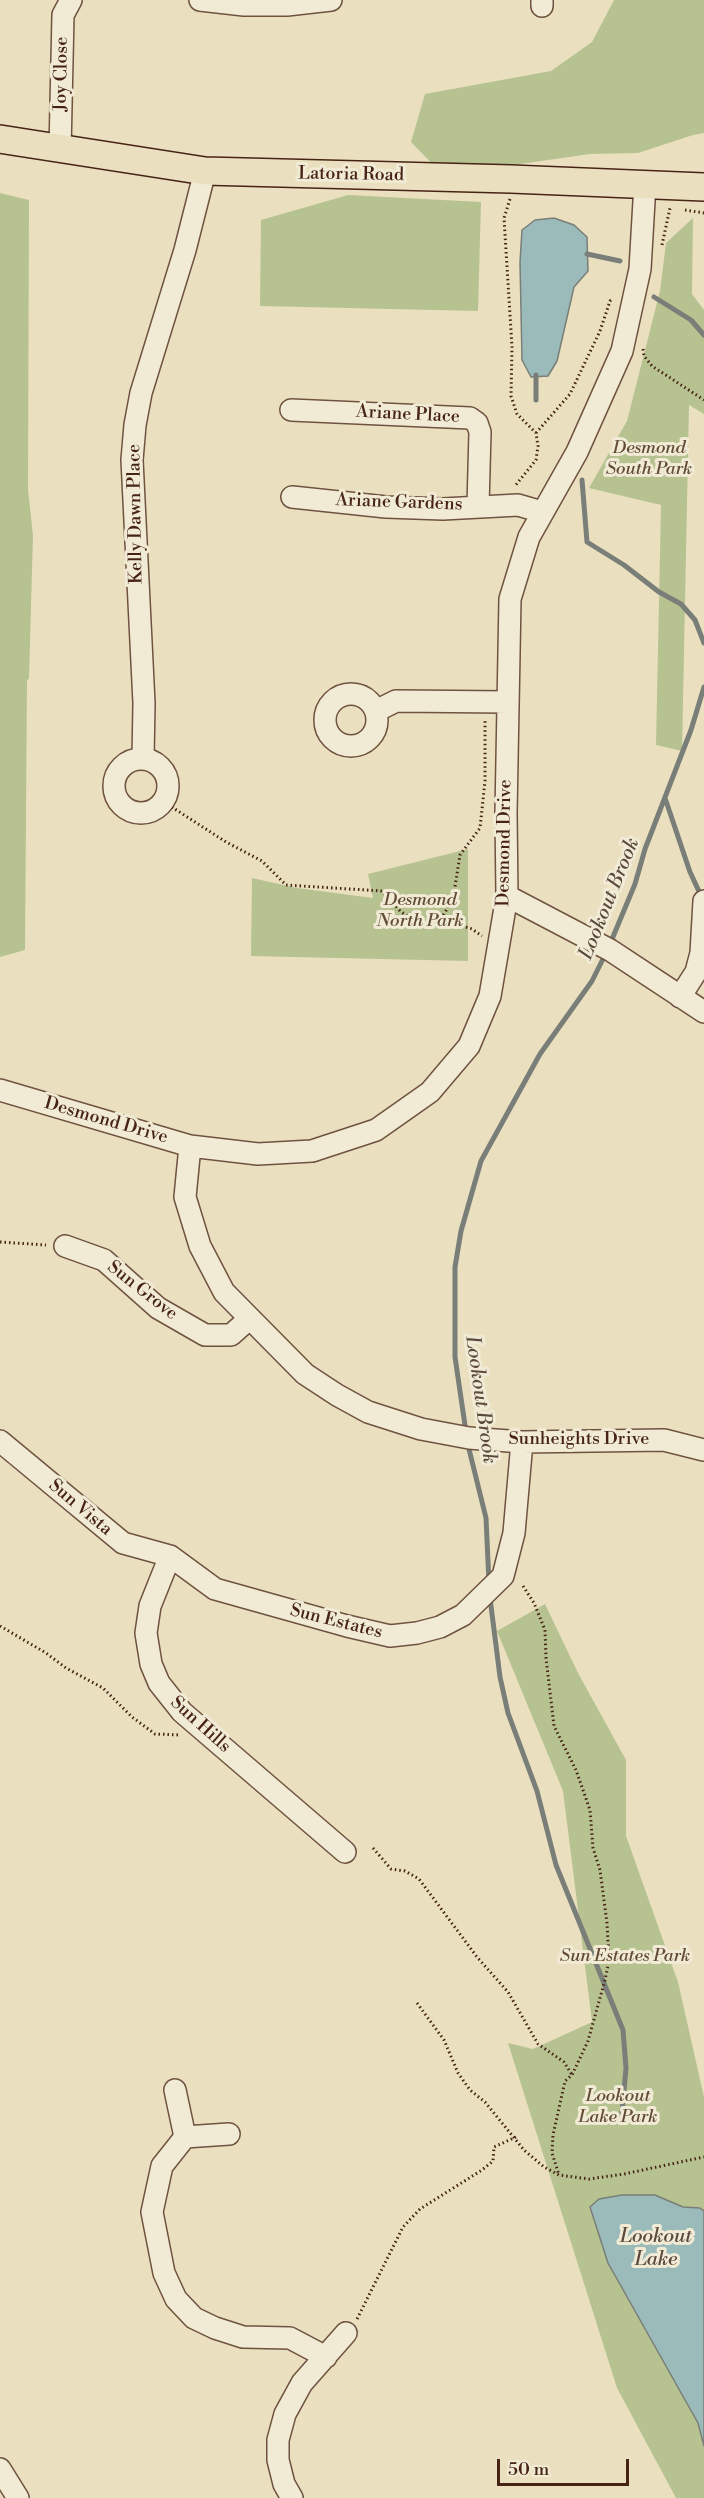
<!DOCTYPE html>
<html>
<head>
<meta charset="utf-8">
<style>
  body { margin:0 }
  #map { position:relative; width:704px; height:2498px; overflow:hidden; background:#eae0bf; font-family:"Libre Bodoni",serif }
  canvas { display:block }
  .scale { position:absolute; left:497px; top:2459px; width:132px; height:27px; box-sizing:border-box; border:3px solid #462315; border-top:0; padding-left:8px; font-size:18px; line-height:21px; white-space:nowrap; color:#462315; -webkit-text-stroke:4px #f1ebd5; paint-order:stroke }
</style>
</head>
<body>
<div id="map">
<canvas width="704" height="2498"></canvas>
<div class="scale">50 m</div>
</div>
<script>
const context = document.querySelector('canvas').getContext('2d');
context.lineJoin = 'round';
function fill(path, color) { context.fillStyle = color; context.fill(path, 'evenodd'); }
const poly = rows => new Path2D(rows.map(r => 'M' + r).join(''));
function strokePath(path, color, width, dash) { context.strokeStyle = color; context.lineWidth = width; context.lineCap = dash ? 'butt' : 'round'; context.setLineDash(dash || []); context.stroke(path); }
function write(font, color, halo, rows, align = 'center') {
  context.font = font + ' "Libre Bodoni",serif'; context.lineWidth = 6; context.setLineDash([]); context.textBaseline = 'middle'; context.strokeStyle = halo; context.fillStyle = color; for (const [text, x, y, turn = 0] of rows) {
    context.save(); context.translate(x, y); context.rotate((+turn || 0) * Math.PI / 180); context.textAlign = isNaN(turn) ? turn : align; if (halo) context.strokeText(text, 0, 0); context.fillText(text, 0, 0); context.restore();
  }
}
const green = poly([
  [614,0,704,0,704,133,693,135,638,153,590,154,443,175,411,142,425,94,551,71,592,42],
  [0,193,29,200,28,489,33,536,29,678,27,681,25,950,0,957],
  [348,195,481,202,478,311,260,306,261,220],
  [693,218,692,294,704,310,704,414,689,405,682,751,656,745,661,505,589,488,627,421,660,291,666,243],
  [468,849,468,961,251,956,252,878,297,888,373,898,368,874],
  [545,1604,578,1673,626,1760,626,1836,678,1982,704,2097,704,2498,676,2498,617,2388,508,2043,533,2049,592,2022,563,1791,497,1631]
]);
const water = poly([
  [554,218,574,225,587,237,588,271,574,287,557,361,548,376,531,377,522,360,520,262,522,230,535,220,554,218],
  [622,2195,655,2195,683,2207,700,2208,704,2211,704,2446,698,2423,608,2263,590,2207,599,2199,622,2195]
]);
const stream = poly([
  [587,254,620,261],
  [654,297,691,320,704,335],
  [536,400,536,375],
  [582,480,587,542,624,565,659,592,681,604,695,620,704,643],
  [665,798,690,872,702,898],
  [610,944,635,884,645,849,691,730,704,687],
  [466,1432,455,1357,455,1267,461,1231,481,1161,540,1054,592,981,606,953],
  [467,1441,486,1518,489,1583],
  [490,1598,500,1677,508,1713,537,1791,556,1865,623,2030,626,2068,622,2113]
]);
const path = poly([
  [510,199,504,218,512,347,511,396,517,414,536,433,538,446,536,460,515,486],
  [685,210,704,213],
  [662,245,670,208],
  [643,349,644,356,652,366,704,400],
  [536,433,570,394,600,331,610,301,613,299],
  [164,802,226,842,262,861,286,885,382,891,401,912,419,922,441,919,472,929,482,936],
  [441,919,453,899,460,855,480,828,485,781,485,721],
  [0,1242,46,1245],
  [523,1586,534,1603,545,1630,546,1658,554,1726,576,1770,590,1810,593,1848,600,1870,607,1923,609,1961,605,1980,588,2041,572,2075,565,2081,553,2135,552,2153,559,2175],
  [0,1626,46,1653,66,1668,103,1688,132,1717,155,1734,181,1735],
  [373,1848,391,1869,405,1871,419,1879,477,1957,508,1992,538,2044,564,2062,572,2075],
  [417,2003,444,2040,458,2073,470,2090,485,2102,524,2150,544,2167,559,2175,589,2179,624,2174,704,2157],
  [357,2319,403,2227,420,2209,482,2170,493,2161,494,2147,516,2137]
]);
const minor = poly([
  [200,0,244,5,287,5,331,0],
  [542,6,542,0],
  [60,150,63,15,71,0],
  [291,410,470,418,477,423,480,432,478,506],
  [292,497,386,507,443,509,518,505,542,512],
  '325 720a26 26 0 1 1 52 0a26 26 0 1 1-52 0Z',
  [376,711,396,701,508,702],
  [143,759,144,703,132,460,135,425,141,393,185,250,205,171],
  '114 786a27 27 0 1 1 54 0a27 27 0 1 1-54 0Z',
  [507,896,610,950,704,1012],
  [680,997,696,972,701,953,704,901],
  [0,1090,190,1146,258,1154,312,1151,376,1130,430,1092,469,1046,490,996,507,896,506,813,510,599,529,537,577,452,622,351,640,269,645,184],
  [190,1146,185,1197,200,1246,224,1292,305,1374,337,1395,368,1412,421,1429,469,1438,522,1442,664,1440,704,1450],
  [65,1246,104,1260,158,1308,205,1335,231,1335,249,1319],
  [0,1441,123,1543,170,1556,215,1589,347,1626,390,1636,417,1633,440,1627,463,1615,503,1576,514,1533,522,1442],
  [170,1556,150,1606,146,1633,151,1664,159,1683,182,1712,345,1852],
  [175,2090,185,2137,229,2134],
  [185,2137,162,2166,152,2212,164,2273,176,2299,194,2318,215,2328,243,2337,290,2338,326,2357],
  [0,2469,18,2498],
  [292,2498,284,2484,278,2460,278,2440,285,2414,302,2383,346,2333]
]);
const major = poly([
  [0,139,205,171,511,179,704,187]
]);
const streetNames = [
  ["Joy Close",62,74,-89],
  ["Latoria Road",351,175,1],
  ["Ariane Place",408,415,3],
  ["Ariane Gardens",399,503,2],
  ["Kelly Dawn Place",136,514,-91],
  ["Desmond Drive",505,843,-89],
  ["Desmond Drive",106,1121,16],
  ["Sun Grove",142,1291,38],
  ["Sunheights Drive",579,1440],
  ["Sun Vista",80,1508,40],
  ["Sun Estates",336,1622,14],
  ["Sun Hills",200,1725,42]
];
const parkNames = [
  ["Desmond",649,449],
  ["South Park",649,470],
  ["Desmond",420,901],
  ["North Park",420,922],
  ["Sun Estates Park",625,1957],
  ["Lookout",618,2097],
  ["Lake Park",618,2118]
];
const waterNames = [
  ["Lookout Brook",610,899,-68],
  ["Lookout Brook",480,1400,82],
  ["Lookout",656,2237],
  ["Lake",656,2260]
];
fill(green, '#b7c291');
fill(water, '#9bbbba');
strokePath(water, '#797e78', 1.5);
strokePath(stream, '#797e78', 5);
strokePath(minor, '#6f5240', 24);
strokePath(major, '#462315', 30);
strokePath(path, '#462315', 3, [1.5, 3]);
strokePath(minor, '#f1ebd5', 21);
strokePath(major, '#eae0bf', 27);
write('18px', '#462315', '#f1ebd5', streetNames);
write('italic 18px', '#624b34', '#f1ebd5', parkNames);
write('italic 20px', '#5b493e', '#f1ebd5', waterNames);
</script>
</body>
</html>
